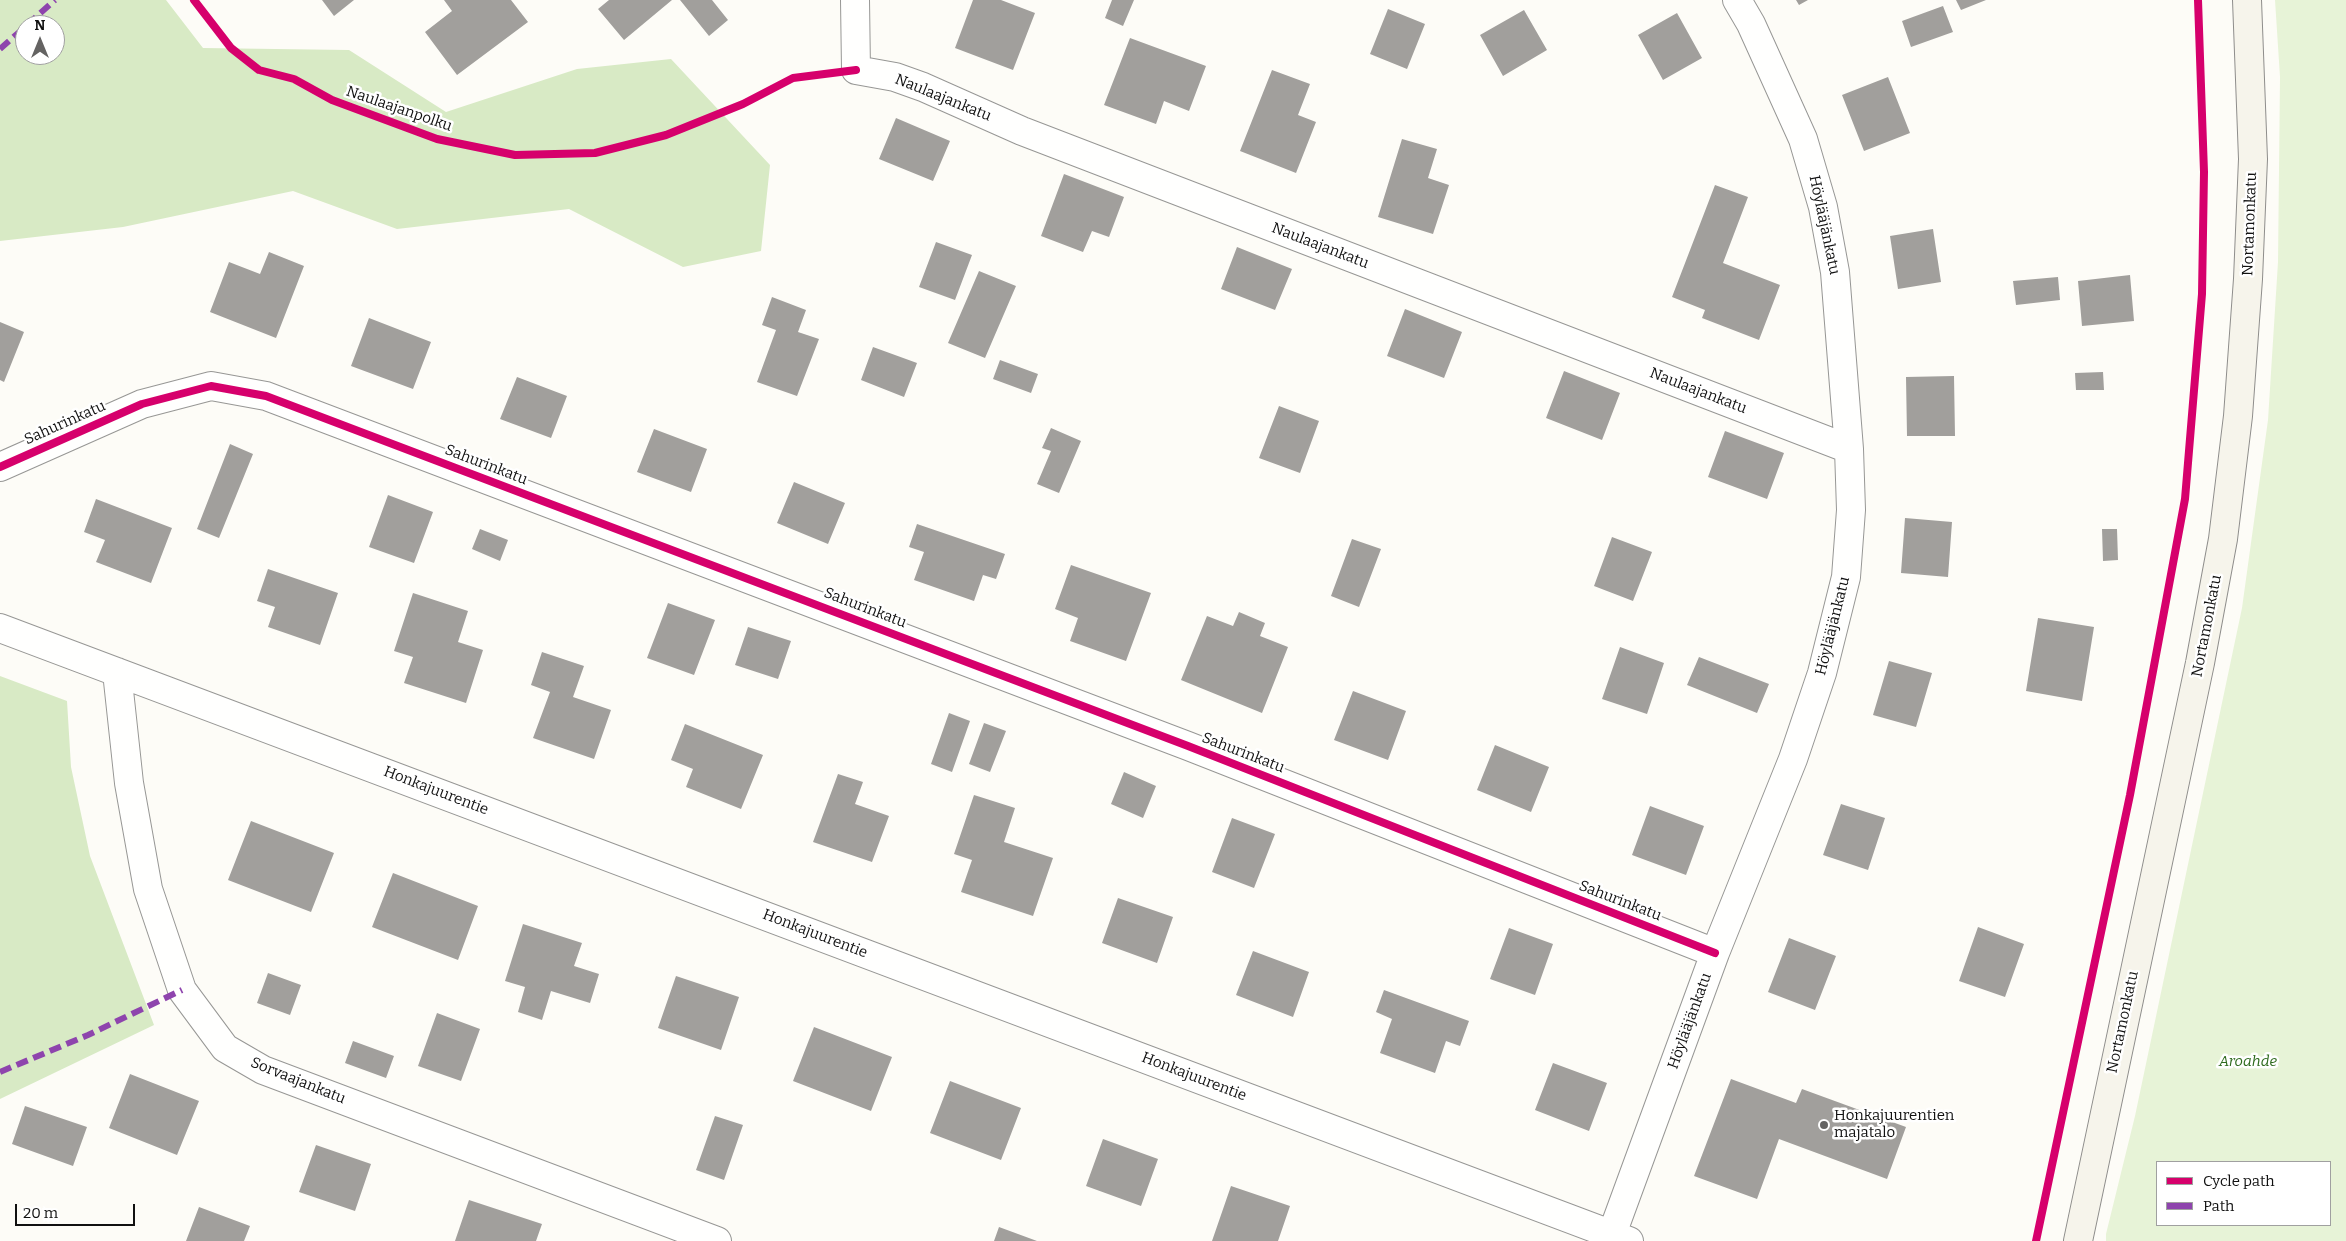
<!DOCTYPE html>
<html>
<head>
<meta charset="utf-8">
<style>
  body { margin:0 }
  #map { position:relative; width:2346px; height:1241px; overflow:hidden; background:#fdfcf7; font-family:Bitter,serif }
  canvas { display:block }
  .legend { position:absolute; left:2156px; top:1161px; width:175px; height:65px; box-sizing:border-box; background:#fff; border:1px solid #a0a0a0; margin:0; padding:6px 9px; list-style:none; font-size:15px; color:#111 }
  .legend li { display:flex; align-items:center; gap:10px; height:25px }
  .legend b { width:25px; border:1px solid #a0a0a0 }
  .north { position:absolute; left:15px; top:15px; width:50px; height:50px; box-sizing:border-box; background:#fff; border:1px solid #a0a0a0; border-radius:50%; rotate:0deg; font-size:14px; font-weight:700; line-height:20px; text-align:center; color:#111 }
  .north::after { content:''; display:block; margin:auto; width:18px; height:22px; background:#646362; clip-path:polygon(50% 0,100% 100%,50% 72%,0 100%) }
  .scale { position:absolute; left:15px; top:1204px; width:120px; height:22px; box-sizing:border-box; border:2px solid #111; border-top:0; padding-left:6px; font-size:15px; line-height:18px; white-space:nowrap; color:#111; -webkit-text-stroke:4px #fff; paint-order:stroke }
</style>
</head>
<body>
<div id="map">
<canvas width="2346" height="1241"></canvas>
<ul class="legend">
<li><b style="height:6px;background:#d6006c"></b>Cycle path</li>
<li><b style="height:6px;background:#8e44ad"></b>Path</li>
</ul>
<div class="north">N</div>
<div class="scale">20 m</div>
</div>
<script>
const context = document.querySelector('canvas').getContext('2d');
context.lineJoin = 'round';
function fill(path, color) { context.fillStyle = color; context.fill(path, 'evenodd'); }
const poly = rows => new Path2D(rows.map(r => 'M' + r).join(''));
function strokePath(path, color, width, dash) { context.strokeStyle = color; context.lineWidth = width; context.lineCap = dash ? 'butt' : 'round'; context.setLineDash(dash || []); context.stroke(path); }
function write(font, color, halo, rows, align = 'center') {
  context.font = font + ' Bitter,serif'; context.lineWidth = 5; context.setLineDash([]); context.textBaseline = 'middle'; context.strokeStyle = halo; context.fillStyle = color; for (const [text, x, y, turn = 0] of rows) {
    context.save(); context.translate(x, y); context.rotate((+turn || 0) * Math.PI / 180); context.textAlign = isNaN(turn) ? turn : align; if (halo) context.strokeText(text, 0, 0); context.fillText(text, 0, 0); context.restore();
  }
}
const green = poly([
  [2275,0,2346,0,2346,1241,2106,1241,2106,1234,2135,1116,2242,608,2268,420,2278,262,2280,77],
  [2157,1162,2330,1162,2330,1225,2157,1225]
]);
const forest = poly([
  [0,0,166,0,203,48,349,50,446,112,577,69,671,59,770,165,761,251,683,267,569,209,397,229,293,191,123,227,0,241],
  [25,25,55,25,55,55,25,55],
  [0,676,67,701,71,767,90,856,154,1025,0,1099]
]);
const building = poly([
  [322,0,354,0,334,16],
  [444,0,511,0,528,22,457,75,425,32,452,11],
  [609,0,672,0,624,40,598,9],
  [680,0,712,0,728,20,709,36],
  [973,0,1001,0,1035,13,1013,70,955,48],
  [1112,0,1134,0,1123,26,1105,18],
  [1796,0,1808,0,1799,5],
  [1956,0,1986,0,1961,10],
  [1943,6,1953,32,1911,47,1902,21],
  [1388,9,1425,24,1407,69,1370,54],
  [1524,10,1547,50,1503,76,1480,35],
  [1677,13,1702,58,1663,80,1638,35],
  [1130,38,1206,66,1189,111,1164,101,1156,124,1104,105],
  [1272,70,1310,84,1298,115,1316,122,1296,173,1240,151],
  [1888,77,1910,133,1864,151,1842,95],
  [896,118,950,141,933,181,879,159],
  [1402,139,1437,149,1428,178,1449,185,1433,234,1378,217],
  [1064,174,1124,197,1109,237,1092,231,1083,252,1041,236],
  [1715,185,1748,197,1723,263,1780,285,1759,340,1702,318,1705,310,1672,297],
  [1933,229,1941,282,1898,289,1890,236],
  [936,242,972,255,955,300,919,287],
  [1237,247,1292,269,1275,310,1221,289],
  [269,252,304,266,276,338,210,312,229,262,260,274],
  [979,271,1016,286,985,358,948,343],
  [2130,275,2134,321,2082,326,2078,281],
  [2058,277,2060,300,2016,305,2013,281],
  [772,297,806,310,798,332,819,339,797,396,757,382,776,330,762,325],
  [1405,309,1462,332,1444,378,1387,356],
  [369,318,431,342,413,389,351,366],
  [0,322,24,332,4,382,0,380],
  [873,347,917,363,904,397,861,380],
  [1000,360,1038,374,1031,393,993,379],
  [1564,371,1620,393,1602,440,1546,418],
  [2103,372,2104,390,2076,390,2075,373],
  [1954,376,1955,436,1907,436,1906,377],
  [517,377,567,396,551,438,500,419],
  [1279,406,1319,421,1300,473,1259,458],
  [1051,428,1081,441,1059,493,1037,484,1051,451,1042,448],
  [654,429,707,449,691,492,637,472],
  [1725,431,1784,453,1767,499,1708,477],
  [230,444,253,454,219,538,197,529],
  [794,482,845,503,828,544,777,523],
  [388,495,433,512,414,563,369,547],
  [96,499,172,528,151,583,96,562,105,540,84,532],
  [1905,518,1952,522,1948,577,1901,573],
  [917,524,1005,554,996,579,983,575,974,601,914,580,924,552,909,547],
  [480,529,508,540,500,561,472,549],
  [2102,529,2117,529,2118,560,2103,561],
  [1612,537,1652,552,1633,601,1594,586],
  [1352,539,1381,549,1359,607,1331,596],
  [1071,565,1151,593,1126,661,1070,641,1078,618,1055,609],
  [268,569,338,593,320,645,268,627,275,607,257,601],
  [413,593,468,611,458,642,483,650,466,703,404,683,413,657,394,651],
  [668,603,715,620,694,675,647,658],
  [1239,612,1265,623,1260,636,1288,647,1262,713,1181,680,1207,616,1233,626],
  [2038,618,2094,627,2082,701,2026,691],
  [748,627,791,641,778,679,735,665],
  [1620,647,1664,663,1647,714,1602,699],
  [542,652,584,666,573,697,611,710,594,759,533,738,550,692,531,685],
  [1699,657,1769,684,1757,713,1687,685],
  [1889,661,1932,673,1916,727,1873,715],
  [1353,691,1406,711,1388,760,1334,740],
  [949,713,970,721,952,772,931,764],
  [984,723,1006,731,990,772,969,764],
  [685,724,763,755,741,809,686,787,693,769,671,760],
  [1495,745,1549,767,1531,812,1477,790],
  [1124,772,1156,786,1143,818,1111,804],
  [838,774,863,782,855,804,889,816,872,862,813,842],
  [974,795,1015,808,1004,842,1053,858,1033,916,961,892,972,860,954,854],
  [1841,804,1885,818,1868,870,1823,855],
  [1650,806,1704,826,1686,875,1632,855],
  [1232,818,1275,834,1254,888,1212,872],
  [251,821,334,853,311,912,228,880],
  [393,873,478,906,458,960,372,927],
  [1118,898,1173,917,1157,963,1102,943],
  [523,924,582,943,574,966,599,974,590,1003,551,991,542,1020,518,1012,525,987,505,981],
  [1978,927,2024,944,2005,997,1959,981],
  [1509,928,1553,944,1535,995,1490,979],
  [1789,938,1836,956,1815,1010,1768,992],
  [1253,951,1309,972,1293,1017,1236,995],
  [268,973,301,985,290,1015,257,1003],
  [676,976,739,997,721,1050,658,1028],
  [1384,990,1469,1021,1460,1046,1446,1041,1435,1073,1380,1053,1392,1019,1376,1012],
  [437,1013,480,1029,461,1081,418,1066],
  [814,1027,892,1057,871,1111,793,1081],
  [353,1041,394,1056,386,1078,345,1063],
  [1553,1063,1607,1083,1589,1131,1535,1110],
  [130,1074,199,1101,177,1155,109,1128],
  [1731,1079,1796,1103,1802,1089,1906,1127,1887,1179,1779,1139,1757,1199,1694,1176],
  [950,1081,1021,1108,1001,1160,930,1133],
  [25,1106,87,1127,73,1166,12,1144],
  [715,1116,743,1125,724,1180,696,1170],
  [1103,1139,1158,1159,1141,1206,1086,1186],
  [316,1145,371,1164,355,1211,299,1192],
  [1231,1186,1290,1206,1278,1241,1212,1241],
  [469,1200,542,1224,536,1241,455,1241],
  [199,1207,250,1226,244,1241,186,1241],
  [999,1227,1037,1241,994,1241]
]);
const minor = poly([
  [855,0,856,70,895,77,923,87,1022,131,1849,449],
  [0,467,142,404,211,386,266,396,1188,746,1715,953],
  [0,628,1629,1241],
  [117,672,129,783,148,889,182,990,225,1048,263,1070,717,1241],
  [1606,1241,1612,1234,1715,953,1793,759,1822,673,1846,577,1851,510,1849,449,1835,272,1823,207,1803,139,1751,24,1737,0]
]);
const secondary = poly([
  [2078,1241,2200,663,2223,539,2238,416,2248,279,2253,159,2247,0]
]);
const quiet = poly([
  [27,25,55,0],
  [0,49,25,27],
  [0,1072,88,1035,182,990]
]);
const cycleway = poly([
  [194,0,231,48,259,70,294,79,332,100,437,139,515,155,595,153,666,135,743,104,793,78,856,70],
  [0,467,142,404,211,386,266,396,1188,746,1715,953],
  [2036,1241,2130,795,2185,499,2202,294,2204,172,2198,0]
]);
const markers = [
  [1824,1125,5,"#646362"]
];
const streetNames = [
  ["Naulaajankatu",943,98,22],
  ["Naulaajanpolku",399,109,19],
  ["Nortamonkatu",2250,224,-88],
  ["Höylääjänkatu",1824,225,78],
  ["Naulaajankatu",1320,246,21],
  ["Naulaajankatu",1698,391,21],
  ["Sahurinkatu",65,423,-24],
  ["Sahurinkatu",486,465,21],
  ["Sahurinkatu",865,608,21],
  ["Höylääjänkatu",1833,626,-76],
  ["Nortamonkatu",2207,626,-79],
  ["Sahurinkatu",1243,753,21],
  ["Honkajuurentie",436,791,21],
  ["Sahurinkatu",1620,901,21],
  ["Honkajuurentie",815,934,21],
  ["Höylääjänkatu",1690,1021,-70],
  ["Nortamonkatu",2123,1022,-78],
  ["Honkajuurentie",1194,1077,21],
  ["Sorvaajankatu",298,1081,22]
];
const parkNames = [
  ["Aroahde",2248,1062]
];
const poiNames = [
  ["Honkajuurentien",1834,1116],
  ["majatalo",1834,1133]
];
fill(green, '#e7f3d7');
fill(forest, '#d8eac5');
fill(building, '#a19f9c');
strokePath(minor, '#979795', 30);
strokePath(secondary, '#8e8d8b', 30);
strokePath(minor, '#fffffe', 28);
strokePath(secondary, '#f6f4eb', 28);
strokePath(quiet, '#8e44ad', 6, [12, 6]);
strokePath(cycleway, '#d6006c', 8);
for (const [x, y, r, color] of markers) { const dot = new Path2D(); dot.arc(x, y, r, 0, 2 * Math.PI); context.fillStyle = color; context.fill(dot); strokePath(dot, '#fff', 2); }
write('15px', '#111', '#fff', streetNames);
write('italic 15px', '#2f6b1f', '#fff', parkNames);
write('15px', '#111', '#fff', poiNames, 'left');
</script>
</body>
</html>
